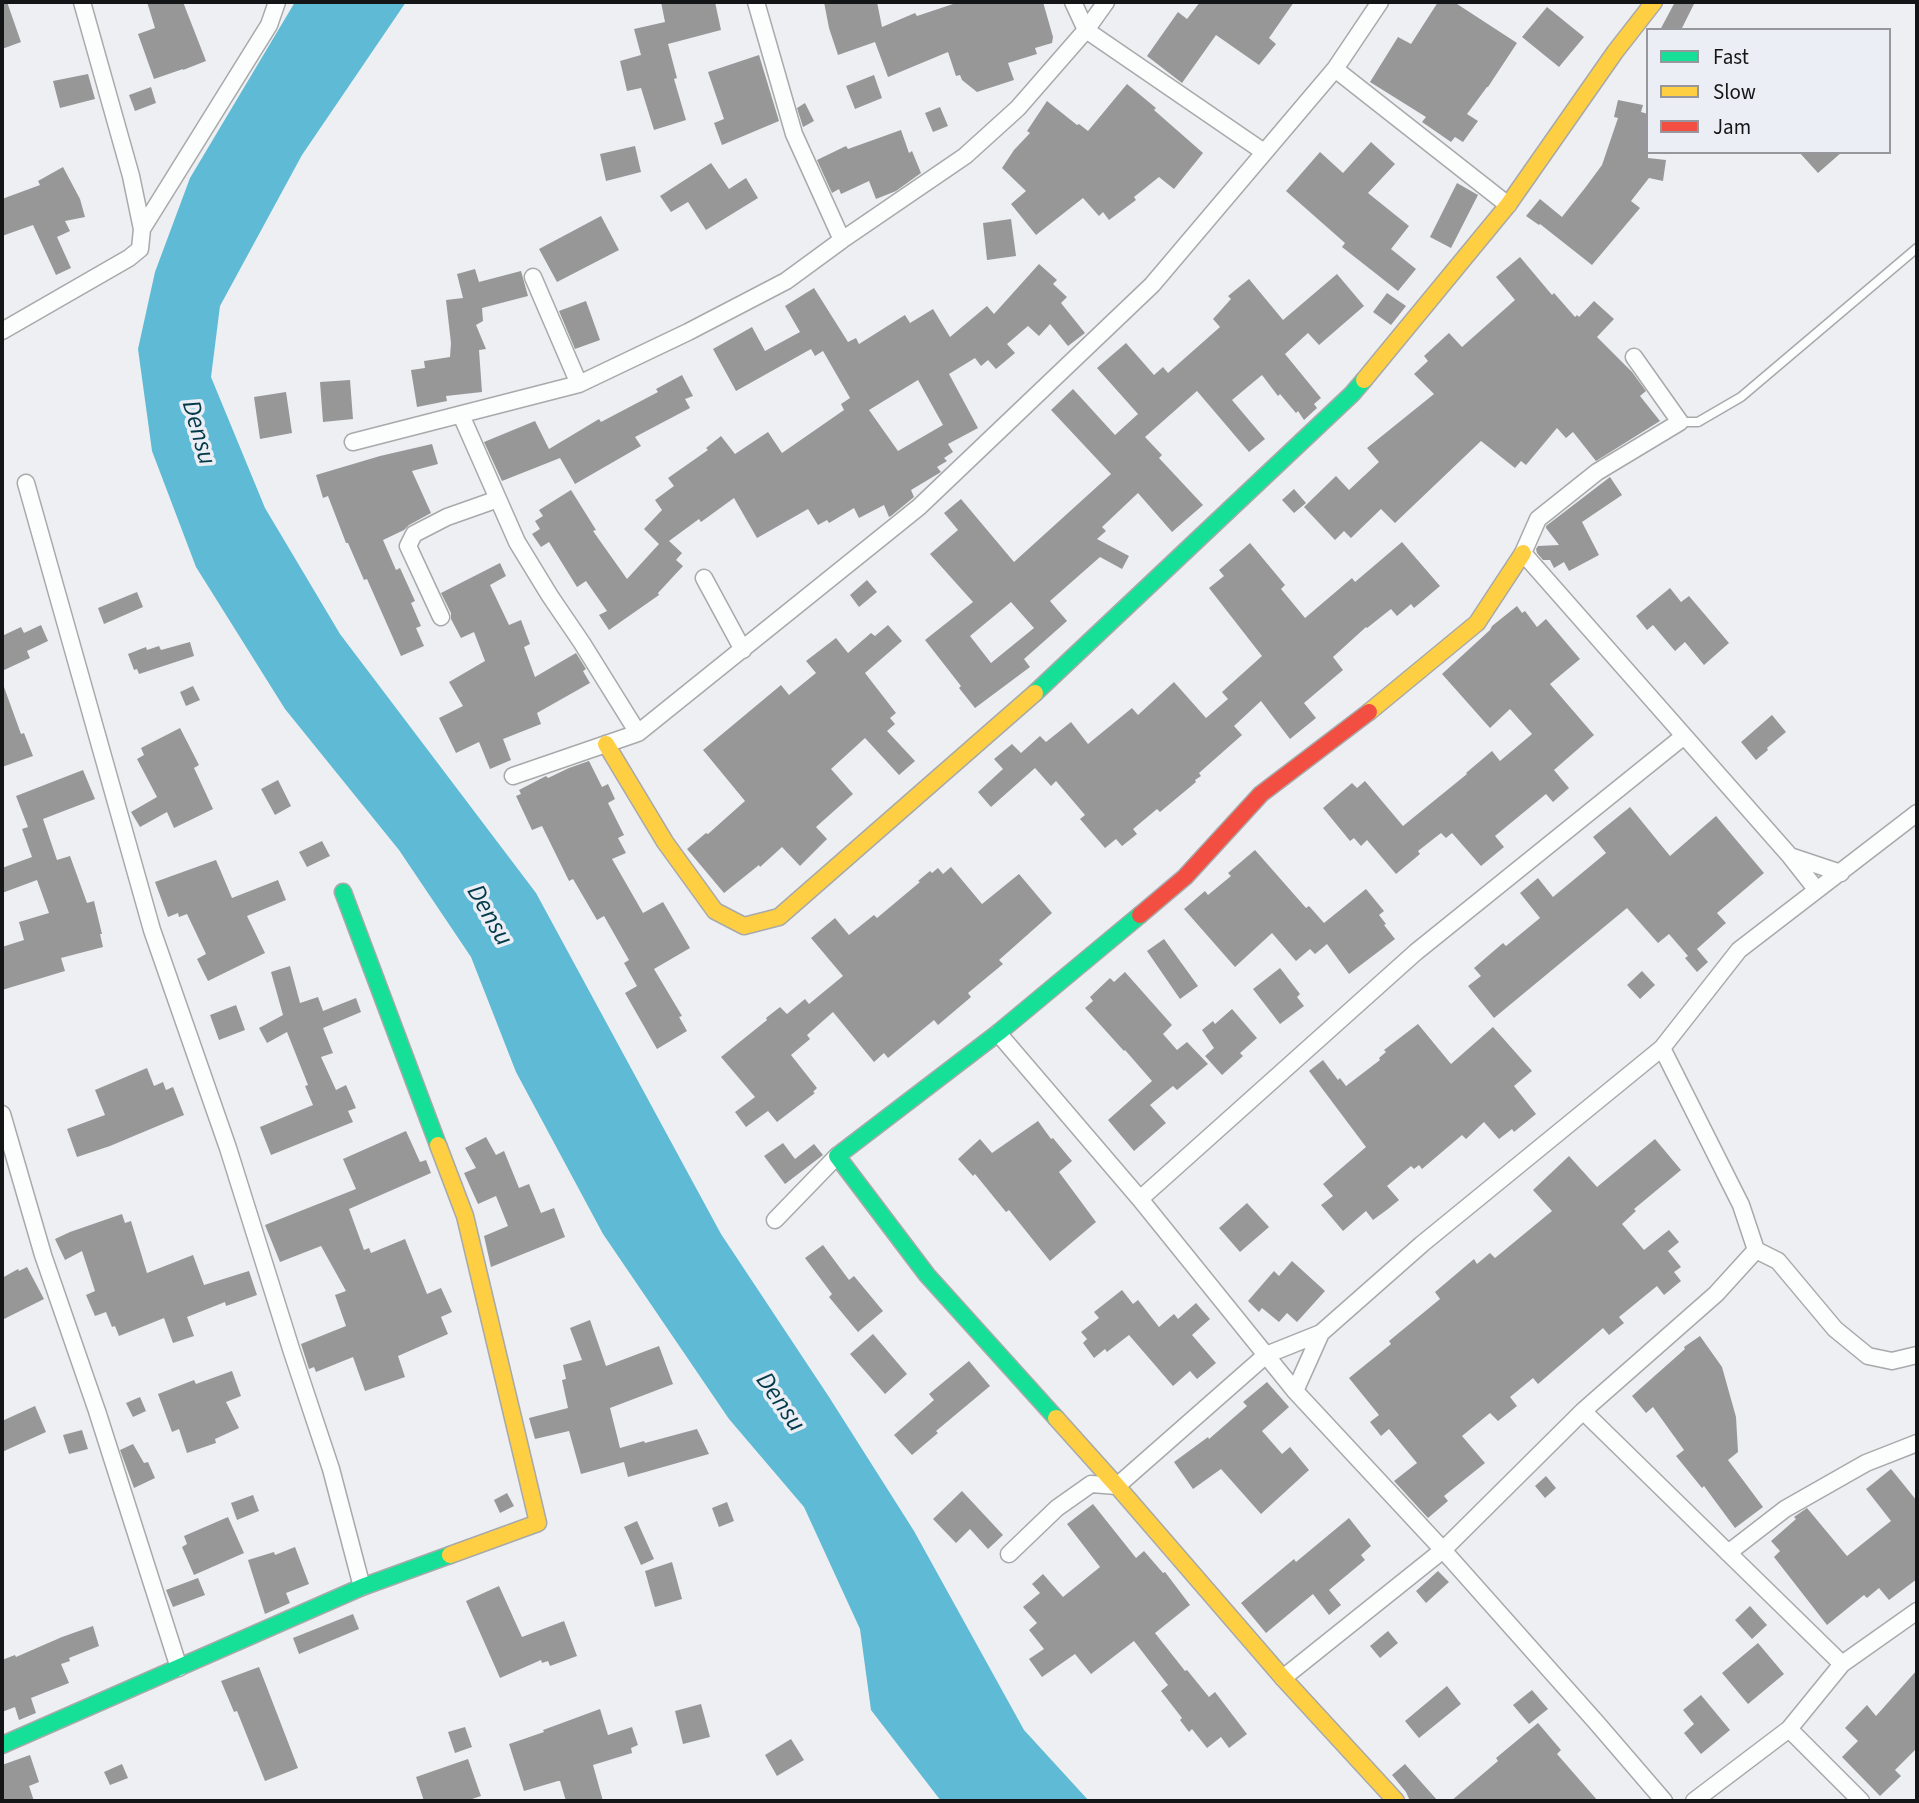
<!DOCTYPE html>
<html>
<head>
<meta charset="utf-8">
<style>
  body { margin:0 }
  #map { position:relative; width:1919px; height:1803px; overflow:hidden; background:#edeff2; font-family:"Source Sans 3",sans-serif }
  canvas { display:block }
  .frame { position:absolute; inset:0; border:4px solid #141517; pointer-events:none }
  .legend { position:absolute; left:1646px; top:28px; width:245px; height:126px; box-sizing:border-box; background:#ebeef4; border:2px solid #95979c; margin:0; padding:9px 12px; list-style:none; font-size:21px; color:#141517 }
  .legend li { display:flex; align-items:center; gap:14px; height:35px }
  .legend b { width:35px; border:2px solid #95979c }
</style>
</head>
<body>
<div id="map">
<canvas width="1919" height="1803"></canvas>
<div class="frame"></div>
<ul class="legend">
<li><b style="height:9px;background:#16e098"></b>Fast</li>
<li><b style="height:9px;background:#ffcf43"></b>Slow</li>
<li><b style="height:9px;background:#f24e42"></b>Jam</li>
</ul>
</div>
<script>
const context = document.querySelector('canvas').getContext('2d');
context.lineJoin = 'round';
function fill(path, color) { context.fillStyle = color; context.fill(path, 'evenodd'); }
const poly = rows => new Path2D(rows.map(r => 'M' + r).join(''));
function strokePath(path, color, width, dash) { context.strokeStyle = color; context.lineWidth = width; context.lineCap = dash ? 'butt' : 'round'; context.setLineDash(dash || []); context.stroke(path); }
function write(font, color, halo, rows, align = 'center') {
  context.font = font + ' "Source Sans 3",sans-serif'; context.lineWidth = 7; context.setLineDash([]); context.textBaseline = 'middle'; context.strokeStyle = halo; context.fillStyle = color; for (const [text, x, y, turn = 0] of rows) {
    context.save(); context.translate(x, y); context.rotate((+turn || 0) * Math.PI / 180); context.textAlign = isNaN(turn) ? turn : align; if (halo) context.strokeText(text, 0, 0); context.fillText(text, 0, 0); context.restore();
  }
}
const water = poly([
  [295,2,406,2,302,155,220,306,211,377,265,508,340,634,536,893,721,1234,829,1397,914,1531,1024,1730,1089,1801,941,1801,871,1710,860,1629,804,1507,729,1419,603,1234,516,1072,471,957,399,850,285,709,196,567,152,451,138,349,155,272,190,178]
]);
const building = poly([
  [2,2,7,2,21,42,2,49],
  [147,2,183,2,206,61,183,70,183,69,154,79,138,34,155,28],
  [661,2,715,2,721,30,668,44,677,78,674,79,686,120,654,130,641,88,627,91,620,61,641,55,634,29,665,22],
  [824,2,877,2,882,27,915,13,917,16,959,2,1043,2,1053,37,1052,43,1035,48,1037,54,1008,63,1014,80,977,92,962,80,960,75,956,76,948,52,888,77,875,42,838,55,829,28],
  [1200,2,1294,2,1269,38,1276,44,1259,65,1216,35,1182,83,1147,56,1178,12,1187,19],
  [1438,2,1454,2,1517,43,1488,87,1487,87,1467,114,1478,121,1463,142,1455,137,1451,142,1422,122,1426,117,1370,82,1398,37,1411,44],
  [1675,2,1695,2,1681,30,1660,30],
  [1547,7,1584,37,1559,67,1522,37],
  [759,55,779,121,722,145,714,123,724,119,708,72],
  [88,74,95,99,60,108,53,81],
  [874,75,882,98,855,109,846,86],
  [1127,84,1156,108,1154,110,1203,153,1174,189,1159,177,1134,197,1136,200,1109,220,1103,212,1099,216,1083,198,1036,235,1011,204,1026,191,1002,168,1014,150,1030,133,1027,131,1047,101,1077,125,1079,124,1088,131],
  [151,87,156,103,135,111,129,95],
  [1618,100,1643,105,1641,112,1648,114,1648,158,1666,160,1663,181,1649,178,1631,201,1640,208,1592,265,1540,224,1539,225,1526,216,1540,199,1562,217,1585,188,1602,165,1618,118,1614,117],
  [805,103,814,121,803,127,797,108],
  [940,107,948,126,933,132,925,113],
  [901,130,909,153,912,151,921,173,896,191,876,199,869,181,841,194,839,189,832,193,817,160,846,146,848,149],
  [1371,142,1395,164,1368,193,1409,226,1391,249,1416,269,1398,291,1342,247,1345,243,1286,191,1320,152,1343,173],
  [635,146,641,172,606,181,600,154],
  [1799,152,1842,152,1818,173],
  [711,163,729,189,746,178,758,198,706,230,688,202,671,212,660,196],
  [63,167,80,199,85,217,65,221,70,231,57,237,71,268,56,275,33,225,2,236,2,199,40,185,38,181],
  [1457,183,1478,195,1451,248,1430,237],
  [601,216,619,250,557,282,539,249],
  [1011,219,1016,256,987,260,983,223],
  [1520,257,1552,295,1554,293,1575,317,1577,315,1579,317,1594,301,1614,319,1597,337,1632,372,1646,391,1640,396,1660,421,1596,461,1573,432,1566,438,1557,428,1526,465,1521,461,1515,468,1481,441,1395,523,1381,509,1351,538,1344,531,1335,540,1304,507,1336,476,1349,490,1379,462,1367,448,1434,394,1414,374,1428,361,1424,356,1449,333,1462,347,1515,300,1496,277],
  [1039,264,1057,280,1053,284,1067,297,1061,303,1085,333,1068,346,1050,324,1039,336,1028,326,1007,344,1015,353,996,369,988,360,981,366,975,358,949,374,978,428,948,444,953,452,944,458,947,461,937,467,941,472,911,490,914,497,891,516,889,517,884,505,859,518,854,508,829,523,827,520,818,525,808,509,757,538,734,498,701,522,699,519,669,541,682,553,676,560,683,566,658,593,659,595,609,630,599,615,607,611,586,581,577,587,549,542,541,547,532,534,540,529,535,521,543,516,539,510,571,490,596,530,593,531,627,579,659,544,644,529,662,510,655,500,674,486,668,478,708,450,706,448,721,436,735,454,768,432,782,453,844,410,841,404,850,398,823,351,815,356,811,349,736,391,713,349,752,327,765,351,800,332,785,306,814,288,848,342,856,338,859,344,905,315,910,323,933,309,950,337,987,306,994,314],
  [918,380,943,425,898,451,869,410],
  [475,269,479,282,521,271,528,296,482,308,483,321,476,325,486,349,479,350,482,392,446,396,447,401,417,407,411,370,425,368,424,361,450,357,451,343,446,300,463,298,457,274],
  [1337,274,1364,306,1319,345,1308,333,1285,354,1321,398,1314,404,1317,408,1304,420,1298,411,1296,413,1280,394,1278,396,1262,375,1232,400,1265,439,1249,452,1197,391,1145,437,1162,455,1159,458,1203,505,1172,532,1138,493,1102,527,1106,531,1097,539,1129,556,1122,569,1100,557,1050,601,1067,621,1024,659,1030,667,975,708,959,688,961,686,925,640,973,602,930,554,958,530,944,513,961,499,1014,562,1111,474,1051,410,1073,389,1115,435,1138,414,1097,368,1126,343,1154,375,1163,367,1168,373,1220,327,1213,319,1231,299,1228,296,1249,279,1283,320],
  [1011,602,1034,628,991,663,970,636],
  [1387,293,1406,306,1391,325,1373,312],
  [586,301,600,340,575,349,559,311],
  [682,375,693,396,685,399,690,408,635,437,641,446,575,484,560,458,502,481,484,442,535,421,549,449,599,419,601,422,658,392,656,389],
  [350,380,353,419,323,422,320,382],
  [286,392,292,433,260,439,254,397],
  [432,444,438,464,412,471,431,513,409,525,404,530,383,540,396,570,400,568,415,601,411,603,421,626,416,628,424,646,401,656,367,579,364,580,348,543,346,543,328,496,323,498,316,475,380,456],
  [1610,477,1622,495,1582,522,1599,555,1569,571,1564,562,1554,568,1550,560,1543,560,1537,553,1536,549,1538,546,1559,545,1546,528,1546,526],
  [1294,489,1306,503,1294,513,1282,500],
  [1402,542,1440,586,1414,608,1411,604,1397,616,1391,609,1367,628,1366,627,1333,657,1343,670,1304,703,1316,718,1290,739,1261,701,1234,726,1242,735,1199,773,1201,776,1195,780,1196,782,1160,812,1157,809,1133,829,1137,834,1122,846,1116,839,1105,848,1080,819,1085,815,1056,781,1051,786,1035,768,991,807,978,792,1003,769,994,759,1012,744,1021,753,1040,736,1046,742,1071,722,1088,744,1132,708,1138,715,1174,682,1206,718,1228,699,1222,692,1262,656,1209,588,1224,576,1219,570,1250,543,1285,585,1281,589,1305,618,1352,578,1355,582],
  [500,563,506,576,490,585,509,625,521,620,530,644,524,647,535,677,576,653,586,669,583,671,590,683,537,713,541,724,503,739,511,760,490,769,479,742,456,753,439,718,463,706,449,682,485,661,474,632,461,638,451,619,451,613,441,593],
  [867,580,877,592,859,607,850,595],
  [1670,588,1681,602,1689,596,1729,643,1704,665,1685,642,1675,651,1653,625,1647,630,1636,616],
  [137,592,143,607,104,624,98,608],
  [1517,606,1522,613,1525,611,1537,627,1546,619,1580,659,1550,684,1594,735,1554,770,1569,788,1553,802,1546,794,1495,836,1504,847,1481,866,1452,833,1446,838,1441,833,1418,851,1420,854,1396,874,1367,840,1361,846,1354,838,1350,841,1323,808,1352,783,1357,788,1365,781,1403,826,1467,774,1466,773,1492,751,1500,761,1532,734,1510,709,1490,728,1442,674,1490,630,1492,626],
  [41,625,48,641,27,651,30,658,2,671,2,636,21,627,24,633],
  [888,625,902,641,865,673,896,713,890,718,895,724,887,731,915,761,899,775,865,738,831,769,853,794,816,827,827,839,800,866,782,847,760,867,759,865,724,893,687,849,706,833,708,834,745,801,703,750,781,685,789,695,816,673,806,661,836,638,848,653,871,633,875,636],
  [190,642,194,656,139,674,137,669,134,670,128,654,146,647,147,650,159,646,161,650],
  [193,686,200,700,186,706,180,692],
  [2,687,4,687,21,734,24,733,33,756,2,767],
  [1772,715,1786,732,1767,748,1768,750,1756,760,1741,742],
  [180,728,199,765,194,768,213,809,174,828,167,812,140,827,131,812,157,797,137,759,144,755,141,748],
  [589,761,602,787,608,784,615,799,608,803,624,835,618,838,626,853,612,859,643,913,663,902,690,948,654,969,682,1016,679,1017,687,1031,657,1049,625,993,637,986,624,963,629,960,604,916,597,920,573,879,569,881,542,826,532,830,516,796,521,794,519,790,546,776,548,778,569,768],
  [83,770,95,799,43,819,57,860,70,856,87,903,94,901,102,934,100,934,103,947,61,958,65,971,2,990,2,947,24,940,19,922,49,913,37,880,2,893,2,868,32,857,22,829,28,827,16,796],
  [278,780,291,806,275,815,261,789],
  [1630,807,1670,856,1716,816,1764,873,1717,913,1726,923,1697,949,1708,962,1697,972,1685,958,1688,956,1669,934,1658,943,1627,908,1494,1018,1468,986,1481,976,1474,968,1503,943,1506,946,1540,918,1520,893,1538,878,1553,897,1606,853,1593,837],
  [322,841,330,856,307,867,299,852],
  [1255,850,1306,908,1309,906,1324,923,1366,889,1384,911,1379,915,1386,924,1384,925,1395,939,1349,974,1327,944,1315,954,1310,949,1296,961,1272,933,1235,967,1184,909,1205,891,1208,895,1231,876,1228,873],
  [216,860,232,898,278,880,286,900,247,916,265,953,208,981,197,959,206,954,187,914,179,917,178,913,168,917,155,882],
  [951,867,982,904,1019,874,1052,913,999,960,1003,964,968,993,971,997,938,1025,934,1020,888,1058,884,1053,874,1062,833,1012,807,1035,810,1039,791,1055,817,1088,813,1092,815,1093,777,1122,768,1111,746,1127,735,1112,755,1097,721,1057,767,1020,766,1018,780,1007,787,1014,805,999,809,1004,843,976,811,938,835,918,849,935,874,915,877,918,920,882,918,881,930,871,932,873,938,868,943,874],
  [1164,939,1198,986,1180,999,1147,951],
  [290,966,300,1003,318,997,323,1011,356,998,361,1012,323,1028,333,1053,321,1057,336,1090,346,1085,356,1108,348,1111,353,1122,271,1155,260,1127,313,1105,305,1086,308,1085,287,1032,267,1043,259,1028,283,1015,271,972],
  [1280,968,1300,994,1297,997,1304,1006,1280,1024,1253,989],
  [1642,971,1655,985,1640,999,1627,985],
  [1125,972,1172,1025,1163,1034,1177,1050,1187,1042,1208,1064,1177,1090,1173,1086,1150,1105,1166,1123,1134,1151,1108,1120,1152,1081,1125,1050,1124,1051,1085,1008,1093,1001,1090,997,1110,978,1114,982],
  [236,1005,245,1030,219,1040,210,1015],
  [1232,1009,1257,1038,1240,1053,1243,1056,1222,1075,1205,1056,1214,1048,1202,1030,1213,1021,1215,1024],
  [1418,1024,1451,1064,1493,1027,1532,1071,1514,1086,1536,1114,1514,1132,1512,1129,1499,1139,1484,1122,1466,1139,1462,1135,1422,1169,1419,1165,1414,1169,1411,1166,1387,1186,1399,1200,1388,1209,1373,1220,1366,1211,1343,1231,1321,1205,1333,1196,1323,1184,1366,1147,1309,1071,1323,1060,1338,1080,1340,1078,1346,1086,1380,1060,1379,1058,1386,1052,1384,1050],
  [147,1068,154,1086,163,1082,166,1090,173,1087,184,1115,110,1146,77,1157,67,1129,105,1115,95,1090],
  [1038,1121,1051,1139,1053,1138,1072,1161,1059,1172,1096,1222,1050,1261,1009,1210,1006,1212,975,1174,973,1176,958,1159,980,1139,992,1153],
  [406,1131,420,1162,426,1160,431,1173,349,1209,364,1250,369,1248,371,1253,405,1239,427,1294,441,1288,452,1312,441,1317,448,1334,398,1356,405,1377,365,1391,353,1357,316,1372,314,1367,309,1369,301,1344,346,1326,335,1295,346,1291,321,1246,280,1262,265,1225,356,1189,343,1159],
  [486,1137,496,1155,504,1151,519,1188,529,1184,541,1213,554,1208,565,1237,491,1267,484,1236,508,1226,496,1196,478,1204,464,1173,476,1168,465,1148],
  [1655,1139,1681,1170,1634,1209,1636,1211,1622,1224,1644,1250,1669,1230,1679,1242,1668,1251,1681,1267,1674,1272,1681,1281,1664,1295,1657,1286,1619,1317,1624,1323,1609,1335,1603,1328,1538,1384,1533,1378,1510,1397,1517,1406,1498,1421,1490,1413,1462,1436,1485,1463,1444,1496,1448,1501,1428,1518,1394,1481,1417,1463,1389,1429,1381,1436,1370,1422,1379,1415,1349,1378,1391,1344,1389,1341,1440,1299,1435,1292,1474,1259,1477,1264,1490,1253,1495,1258,1552,1211,1533,1190,1569,1156,1597,1187],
  [783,1143,795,1159,814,1144,823,1155,785,1184,764,1156],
  [1247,1203,1269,1227,1240,1252,1219,1228],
  [122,1214,125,1223,131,1221,147,1273,193,1255,204,1285,249,1271,257,1295,226,1306,225,1302,187,1317,194,1336,173,1343,164,1318,119,1336,115,1326,112,1327,106,1312,95,1316,86,1295,95,1291,82,1251,65,1260,55,1239,70,1232],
  [823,1245,849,1280,854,1276,883,1311,858,1332,829,1297,832,1294,805,1258],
  [1292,1261,1325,1291,1297,1322,1287,1313,1279,1322,1262,1308,1259,1312,1248,1301,1274,1271,1279,1276],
  [27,1267,44,1299,2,1320,2,1278,18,1269,19,1271],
  [1122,1290,1133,1304,1138,1300,1159,1327,1174,1314,1178,1319,1196,1303,1210,1319,1192,1335,1216,1363,1197,1379,1190,1371,1173,1386,1129,1335,1107,1352,1105,1349,1094,1358,1083,1343,1087,1339,1081,1332,1099,1318,1094,1312],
  [590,1320,606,1366,659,1346,673,1384,610,1408,620,1448,644,1441,645,1443,697,1429,709,1454,628,1477,624,1462,581,1474,569,1431,535,1439,529,1418,568,1408,562,1380,566,1379,563,1365,582,1360,570,1328],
  [873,1334,907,1374,885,1394,850,1354],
  [1700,1336,1722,1367,1736,1417,1738,1452,1728,1460,1763,1507,1735,1528,1704,1486,1702,1488,1676,1456,1684,1450,1653,1407,1646,1413,1632,1396,1685,1349,1684,1347],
  [969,1361,990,1386,936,1431,938,1433,912,1455,894,1435,934,1400,929,1394],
  [232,1371,241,1396,226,1402,239,1428,215,1439,216,1443,187,1453,179,1429,172,1432,158,1394,194,1380,196,1384],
  [1267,1382,1289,1407,1262,1431,1282,1454,1290,1447,1309,1470,1261,1514,1221,1469,1193,1489,1174,1462,1208,1437,1209,1439,1247,1406,1243,1402],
  [140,1397,146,1411,133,1417,126,1403],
  [35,1406,46,1432,2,1452,2,1421],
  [82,1430,88,1449,69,1454,63,1435],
  [133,1444,144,1463,148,1462,155,1478,134,1488,120,1450],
  [1891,1469,1917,1501,1917,1579,1889,1600,1879,1588,1867,1598,1864,1595,1827,1625,1774,1557,1780,1551,1771,1541,1796,1519,1794,1517,1807,1508,1847,1556,1891,1521,1866,1489],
  [1546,1476,1556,1488,1545,1498,1535,1486],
  [962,1491,1003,1535,988,1549,970,1529,956,1543,933,1519],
  [507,1493,514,1506,500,1513,494,1500],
  [253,1495,259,1511,237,1520,231,1503],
  [727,1502,734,1521,719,1527,712,1508],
  [1093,1504,1136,1558,1144,1551,1163,1573,1165,1572,1190,1605,1155,1633,1185,1671,1187,1670,1209,1697,1215,1692,1247,1734,1229,1748,1221,1737,1207,1748,1192,1729,1189,1732,1180,1720,1182,1718,1161,1691,1168,1685,1134,1641,1091,1674,1075,1654,1042,1677,1029,1659,1044,1649,1029,1630,1037,1623,1023,1607,1040,1593,1032,1584,1043,1574,1063,1597,1100,1567,1067,1524],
  [228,1517,244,1553,194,1575,182,1547,187,1544,184,1536],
  [1349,1518,1371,1546,1361,1555,1365,1560,1329,1590,1341,1605,1329,1615,1313,1594,1266,1633,1241,1603,1294,1559,1296,1562],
  [637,1521,654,1559,641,1565,624,1527],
  [295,1547,309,1584,286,1593,290,1603,265,1614,248,1560,274,1552,275,1555],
  [672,1562,682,1599,655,1607,645,1571],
  [1438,1571,1449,1582,1426,1603,1416,1591],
  [198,1578,205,1595,173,1607,166,1590],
  [499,1586,522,1637,564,1621,577,1656,550,1666,548,1661,542,1663,541,1660,500,1678,466,1601],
  [1750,1606,1767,1625,1752,1639,1735,1620],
  [353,1614,359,1629,299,1654,293,1638],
  [93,1626,99,1646,69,1658,70,1661,61,1664,69,1683,31,1698,36,1713,19,1720,15,1707,2,1712,2,1660,15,1655,16,1657,62,1637],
  [1388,1631,1398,1643,1380,1658,1370,1646],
  [1758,1643,1784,1674,1748,1704,1722,1673],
  [259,1667,298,1768,265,1781,237,1711,234,1712,221,1681],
  [1917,1670,1917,1748,1895,1770,1901,1776,1880,1796,1842,1757,1858,1741,1845,1728,1867,1705,1876,1716],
  [1447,1686,1461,1704,1419,1738,1405,1721],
  [1532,1690,1548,1709,1529,1724,1513,1705],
  [1701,1695,1730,1730,1701,1754,1684,1733,1694,1724,1683,1710],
  [701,1704,710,1737,683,1744,675,1711],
  [600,1709,608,1735,632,1727,638,1745,631,1748,632,1753,593,1765,603,1801,566,1801,560,1781,558,1781,524,1791,509,1744,544,1732,543,1730],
  [1538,1723,1561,1750,1557,1754,1598,1801,1451,1801,1498,1761,1496,1758],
  [465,1727,472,1747,455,1753,448,1732],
  [791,1739,804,1760,777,1776,765,1755],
  [30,1755,39,1782,29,1786,34,1801,2,1801,2,1765],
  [468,1759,481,1796,466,1801,424,1801,416,1777],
  [122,1764,128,1778,110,1785,104,1772],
  [1405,1764,1438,1801,1410,1801,1406,1792,1392,1775]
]);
const lane = poly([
  [1680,422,1698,422,1741,397,1917,248]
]);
const street = poly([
  [756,2,794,134,842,240],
  [1073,2,1086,30,1264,152],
  [1335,69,1508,205],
  [142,229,269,25,277,2],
  [533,277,579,384],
  [2,331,129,258,140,249,142,229,131,176,82,2],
  [1634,357,1680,422,1597,472,1538,519,1523,553,1790,856,1816,889],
  [461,415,517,542,550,596,582,643,638,733,513,776],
  [353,442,579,384,688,332,786,281,842,240,965,156,1018,108,1086,30,1106,2],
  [26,483,152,930,228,1148,292,1352,331,1469,362,1587],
  [704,578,743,650],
  [441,617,408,546,414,534,447,517,498,499],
  [638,733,919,507,1152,285,1335,69,1380,2],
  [1790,856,1841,873],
  [998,1033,1140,1199,1295,1391,1443,1550,1596,1722,1664,1801],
  [1662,1048,1741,1205,1756,1250,1778,1261,1835,1329,1868,1356,1892,1361,1917,1355],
  [2,1114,43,1255,97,1411,179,1668],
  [1140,1199,1416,952,1684,736],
  [775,1220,837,1156],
  [1295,1391,1321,1333,1422,1244,1662,1048,1739,950,1917,813],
  [1583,1411,1842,1664],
  [1728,1553,1785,1509,1866,1463,1917,1443],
  [1009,1554,1057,1508,1091,1484,1117,1486,1266,1355,1321,1333],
  [1283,1678,1443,1550,1583,1411,1716,1294,1756,1250],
  [1789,1729,1861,1801],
  [1694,1801,1789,1729,1842,1664,1917,1611]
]);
const fast = poly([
  [1035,693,1352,394,1364,380],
  [343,892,438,1145],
  [1056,1418,927,1275,837,1156,998,1033,1140,915],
  [2,1745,362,1587,450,1555]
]);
const slow = poly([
  [1364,380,1508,205,1615,52,1654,2],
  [1369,712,1477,623,1523,553],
  [606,744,665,842,715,911,744,926,779,917,1035,693],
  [438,1145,465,1216,538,1523,450,1555],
  [1056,1418,1117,1486,1283,1678,1396,1801]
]);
const jam = poly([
  [1140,915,1185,877,1261,794,1369,712]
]);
const waterNames = [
  ["Densu",197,433,74],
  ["Densu",488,916,60],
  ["Densu",779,1403,55]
];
fill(water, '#5fbad5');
fill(building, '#979798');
strokePath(lane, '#a7a9aa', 11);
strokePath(street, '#a7a9aa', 19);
strokePath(fast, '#a7a9aa', 19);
strokePath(slow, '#a7a9aa', 19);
strokePath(jam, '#a7a9aa', 19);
strokePath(lane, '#fcfdfd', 8);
strokePath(street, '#fcfdfd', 16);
strokePath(fast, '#16e098', 16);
strokePath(slow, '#ffcf43', 16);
strokePath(jam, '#f24e42', 16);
write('italic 26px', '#033a4a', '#ebeef4', waterNames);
</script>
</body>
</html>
